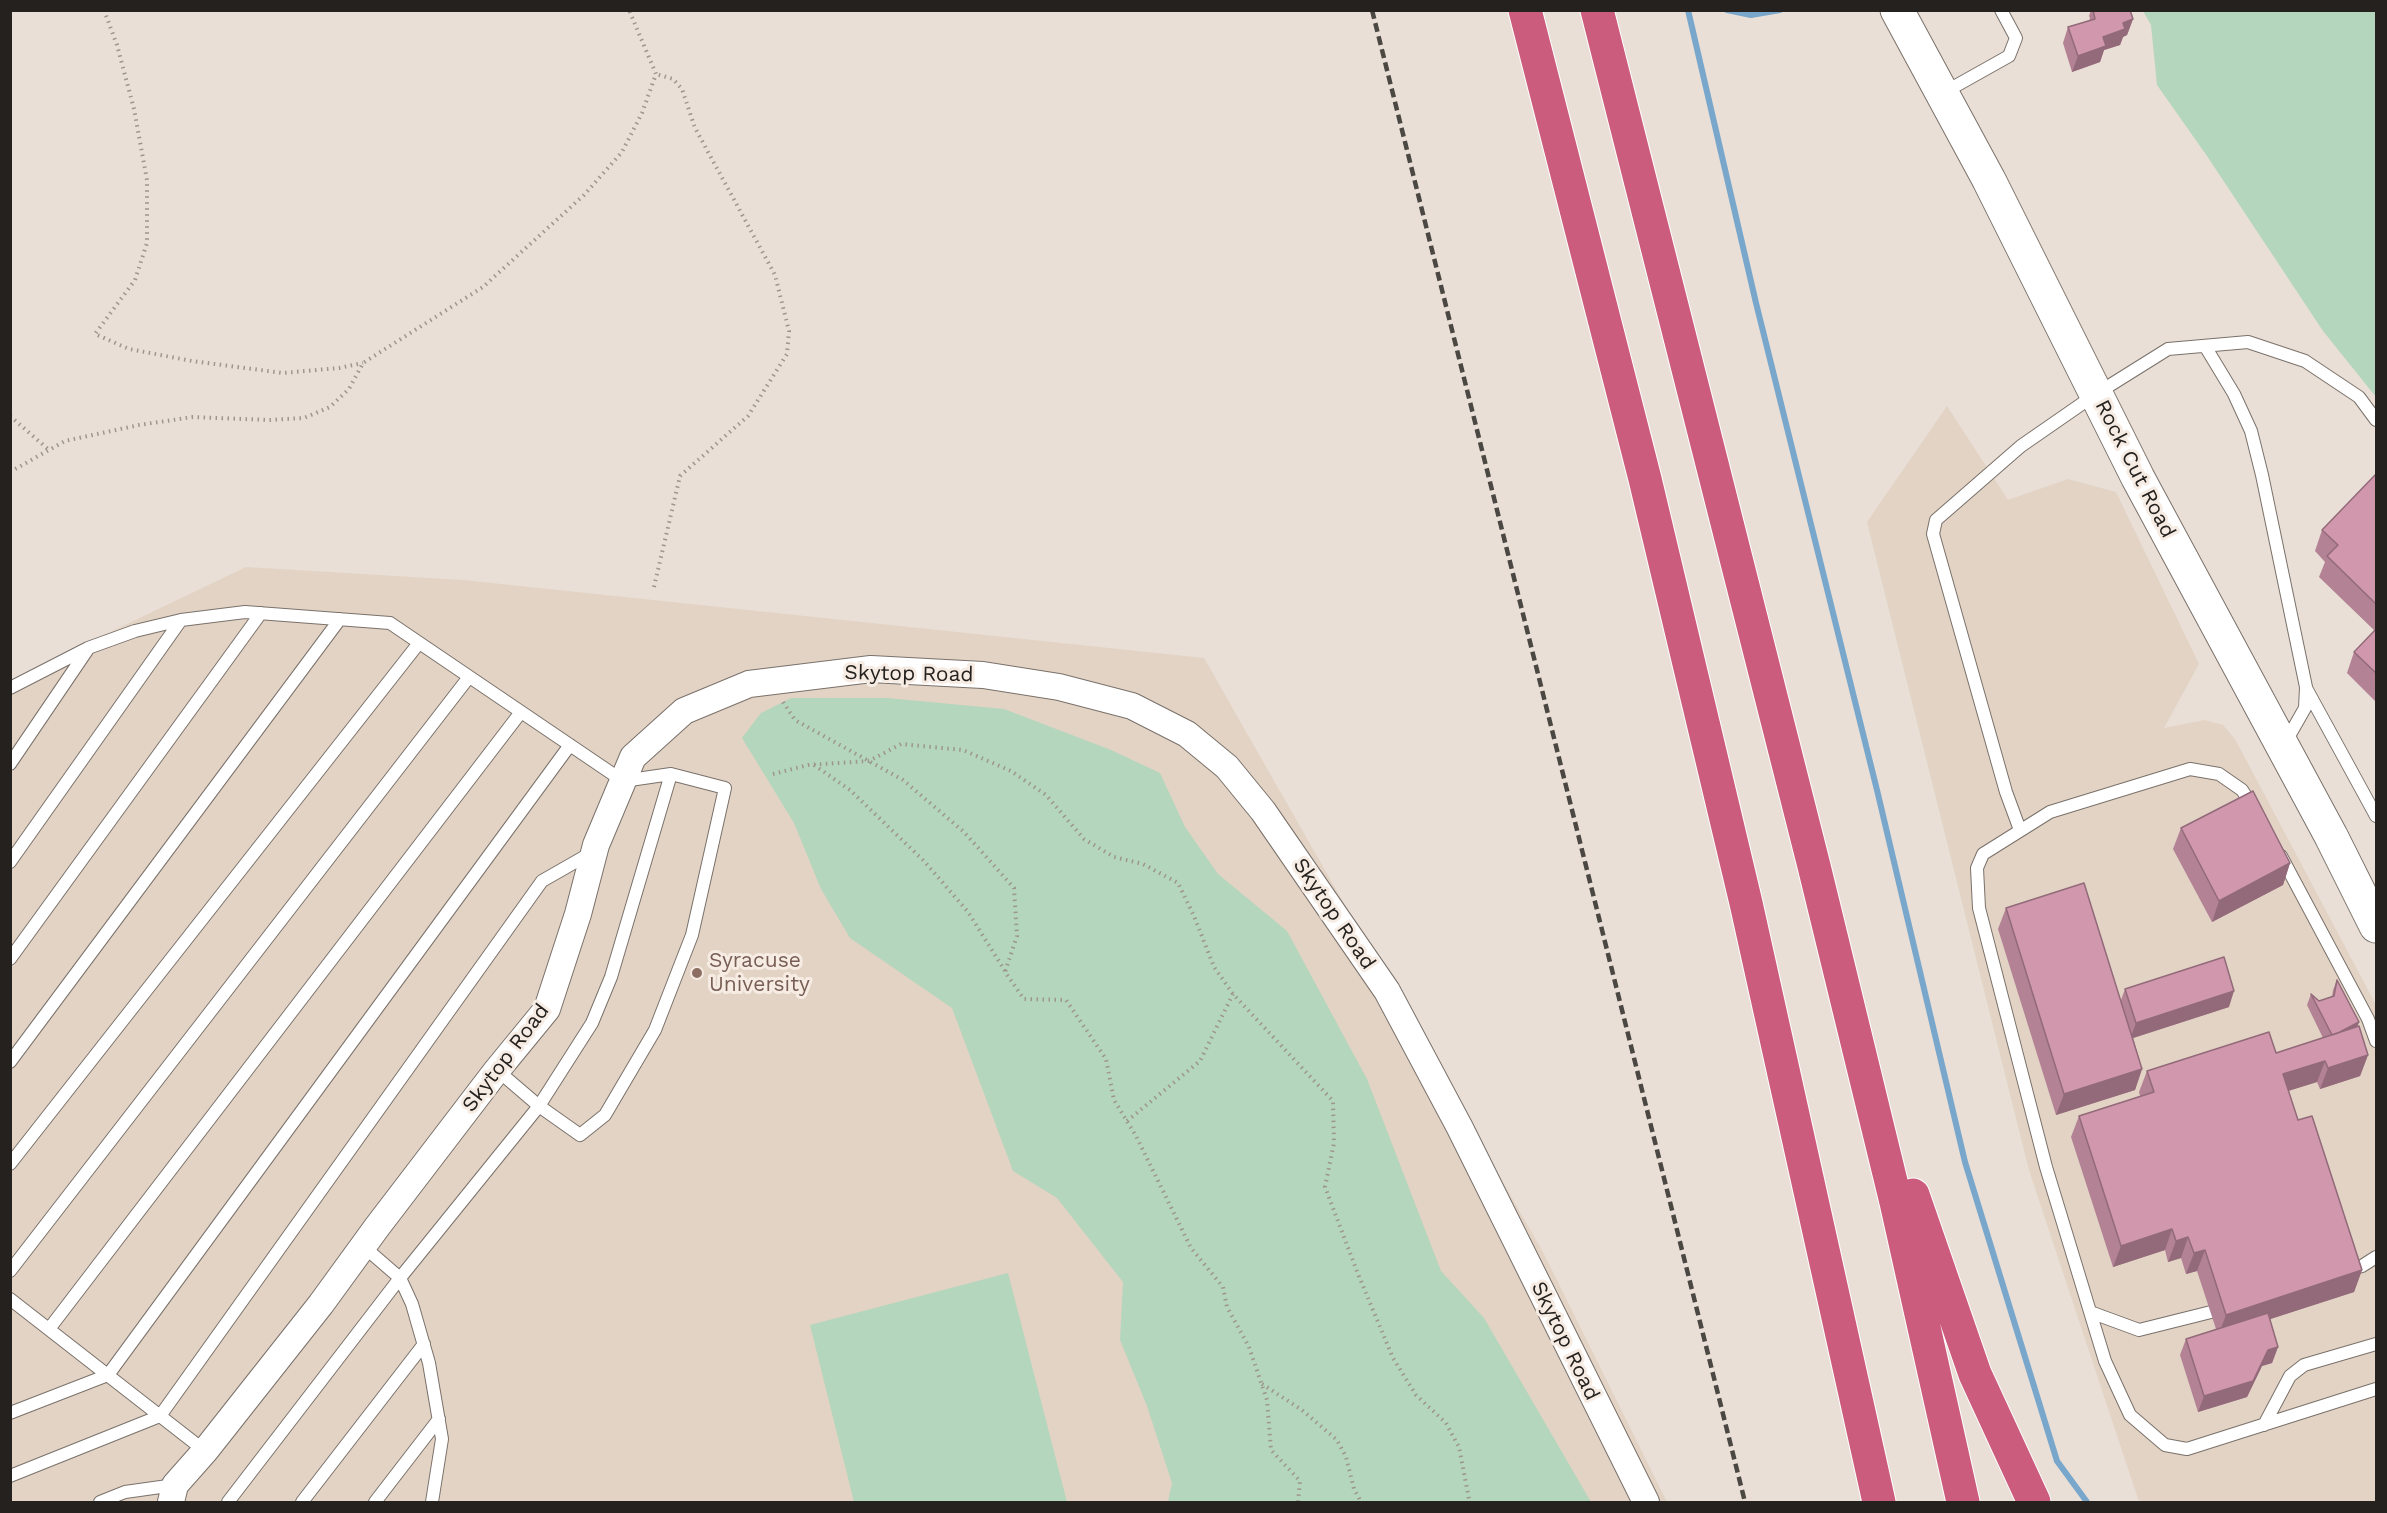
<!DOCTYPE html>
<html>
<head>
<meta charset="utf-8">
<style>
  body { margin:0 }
  #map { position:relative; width:2387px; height:1513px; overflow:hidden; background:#e9dfd6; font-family:"Work Sans",sans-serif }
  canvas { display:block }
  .frame { position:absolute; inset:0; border:12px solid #24211e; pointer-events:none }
</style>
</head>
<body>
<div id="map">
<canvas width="2387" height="1513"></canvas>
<div class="frame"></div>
</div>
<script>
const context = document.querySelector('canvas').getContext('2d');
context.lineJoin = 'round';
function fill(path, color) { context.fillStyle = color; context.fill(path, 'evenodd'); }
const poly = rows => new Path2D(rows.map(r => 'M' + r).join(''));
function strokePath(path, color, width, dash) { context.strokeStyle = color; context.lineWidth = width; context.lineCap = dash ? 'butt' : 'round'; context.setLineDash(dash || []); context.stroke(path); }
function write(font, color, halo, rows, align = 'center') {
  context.font = font + ' "Work Sans",sans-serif'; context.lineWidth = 6; context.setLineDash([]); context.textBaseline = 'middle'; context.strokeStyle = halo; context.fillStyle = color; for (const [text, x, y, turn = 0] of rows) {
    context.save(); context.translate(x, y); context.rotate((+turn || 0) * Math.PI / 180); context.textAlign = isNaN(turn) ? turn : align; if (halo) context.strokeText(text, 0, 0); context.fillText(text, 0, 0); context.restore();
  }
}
const built = poly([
  [1947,406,2008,500,2068,479,2116,492,2199,664,2164,728,2205,720,2223,725,2235,739,2376,1005,2376,1502,2142,1502,2138,1499,2029,1170,1867,522],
  [246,567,463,580,1204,658,1544,1254,1667,1502,11,1502,11,693,79,647]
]);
const green = poly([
  [2143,11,2376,11,2376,397,2323,331,2207,156,2157,85,2151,25],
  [791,698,887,698,1004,709,1111,750,1160,773,1185,827,1218,874,1287,931,1367,1079,1441,1271,1484,1318,1591,1502,1168,1502,1172,1483,1147,1406,1120,1340,1123,1282,1057,1198,1013,1171,952,1008,850,938,821,889,794,823,742,738,761,713],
  [1008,1273,1067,1502,854,1502,810,1325]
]);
const stream = poly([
  [1688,10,1756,303,1877,790,1965,1162,2057,1461,2087,1502],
  [1727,10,1751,15,1780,10]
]);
const path = poly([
  [104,10,117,45,134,109,147,180,147,243,135,280,95,334,129,349,192,361,283,373,339,368,363,363],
  [10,416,49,450],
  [10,472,65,441,139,425,193,417,269,420,304,418,330,407,349,389,363,363,483,287,584,195,622,152,642,113,656,74,629,10],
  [654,587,680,476,748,416,787,354,789,331,775,275,695,128,682,89,673,79,656,74],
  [783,702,795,720,903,780,964,832,1014,888,1017,936,1005,972,1024,999,1066,1000,1106,1059,1114,1100,1136,1136,1191,1248,1223,1287,1227,1307,1249,1347,1267,1400,1271,1450,1300,1481,1298,1502],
  [814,765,850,790,924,861,968,912,1005,971],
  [773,774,808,765,869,761,901,744,963,750,1011,771,1046,795,1084,839,1114,857,1143,864,1178,883,1194,916,1214,967,1233,994,1333,1101,1334,1143,1325,1187,1358,1274,1393,1358,1416,1395,1446,1423,1459,1447,1469,1499,1471,1502],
  [1127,1121,1200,1061,1233,994],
  [1262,1384,1302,1410,1337,1440,1346,1457,1354,1489,1361,1502]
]);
const lane = poly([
  [1943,93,2009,56,2016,38,2001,10],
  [2205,346,2234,394,2251,431,2262,475,2306,687,2305,708,2285,743],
  [10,688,88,648,135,631,181,620,245,612,390,623,623,781,671,774,725,788,692,935,655,1030,605,1115,580,1135,539,1106,400,1278,228,1502],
  [2306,688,2376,816],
  [10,764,88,649],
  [2253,807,2242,790,2219,774,2190,769,2050,812,1983,854,1977,868,1979,908,2046,1167,2105,1361,2130,1415,2165,1445,2187,1449,2376,1389],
  [2020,830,2006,792,1933,534,1936,520,2021,446,2096,394,2168,349,2248,342,2305,361,2359,397,2376,420],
  [2281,856,2368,1019,2376,1041],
  [10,862,181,620],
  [10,959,261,613],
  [10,1062,340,619],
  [497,1070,539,1106,592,1023,611,977,671,774],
  [10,1164,419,643],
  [363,1246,400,1278,412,1304,429,1363,442,1439,432,1502],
  [2347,1270,2362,1266,2376,1257],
  [10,1271,469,677],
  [10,1299,205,1451],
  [2090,1312,2139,1330,2211,1312],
  [49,1329,521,712],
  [10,1413,108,1375,570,745],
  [2264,1425,2290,1376,2304,1365,2376,1344],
  [10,1476,160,1416,542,881,591,853],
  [100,1502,125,1492,175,1485],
  [302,1502,424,1344],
  [375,1502,439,1419]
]);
const street = poly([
  [171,1502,175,1485,205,1451,321,1304,377,1227,497,1070,547,1009,578,914,596,845,633,757,684,711,749,684,871,669,983,675,1059,687,1132,706,1187,734,1227,767,1263,811,1387,991,1460,1128,1646,1502]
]);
const secondary = poly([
  [1897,10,1989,180,2138,478,2331,836,2376,926]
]);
const highway = poly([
  [1525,10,1645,479,1746,903,1879,1502],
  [1597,10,1814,866,1896,1202,1963,1502],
  [1913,1195,1975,1374,2034,1502]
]);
const rail = poly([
  [1372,10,1745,1502]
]);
const wall = poly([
  [2091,10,2130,10,2133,19,2127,35,2123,37,2120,45,2104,50,2100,62,2072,72,2063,43,2068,27,2089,21,2090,18,2089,16],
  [2376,474,2376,702,2347,673,2354,652,2375,631,2319,577,2325,562,2315,551,2322,530],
  [2181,828,2290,863,2283,885,2212,922,2173,849],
  [2006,908,2121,1000,2125,989,2229,1007,2133,1038,2142,1069,2135,1090,2056,1115,1998,929],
  [2337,980,2357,1027,2368,1055,2360,1076,2320,1089,2317,1082,2288,1091,2298,1120,2362,1270,2354,1292,2270,1319,2278,1347,2272,1363,2262,1366,2247,1397,2198,1412,2180,1355,2186,1339,2216,1329,2197,1271,2186,1274,2181,1258,2168,1262,2165,1250,2113,1267,2071,1137,2079,1116,2140,1096,2139,1092,2147,1071,2276,1053,2323,1038,2307,1005,2311,994,2319,1001,2332,997,2333,990]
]);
const shadedWall = poly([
  [2133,19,2127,35,2123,37,2120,45,2104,50,2100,62,2072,72,2078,56,2123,23],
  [2290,863,2283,885,2212,922,2219,901],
  [2234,991,2229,1007,2130,1039,2136,1023],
  [2359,1022,2355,1033,2332,1036],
  [2368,1055,2360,1076,2320,1089,2328,1068],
  [2325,1061,2317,1082,2275,1095,2283,1074],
  [2142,1069,2135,1090,2056,1115,2064,1094],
  [2172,1229,2165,1250,2113,1267,2121,1246],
  [2188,1237,2181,1258,2168,1262,2176,1241],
  [2205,1250,2197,1271,2186,1274,2194,1253],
  [2362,1270,2354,1292,2218,1336,2226,1315],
  [2278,1347,2272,1363,2262,1366,2247,1397,2198,1412,2204,1396,2268,1350]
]);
const building = poly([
  [2093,10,2130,10,2133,19,2123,23,2125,29,2103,37,2106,46,2078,56,2068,27,2095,19,2093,10],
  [2376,474,2376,604,2327,556,2338,545,2322,530,2376,474],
  [2376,629,2376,673,2354,652,2376,629],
  [2253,791,2290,863,2219,901,2181,828,2253,791],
  [2084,883,2142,1069,2064,1094,2006,908,2084,883],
  [2224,957,2234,991,2136,1023,2125,989,2224,957],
  [2337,980,2359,1022,2338,1033,2332,1035,2311,994,2319,1001,2334,996,2337,980],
  [2359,1026,2368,1055,2328,1068,2325,1061,2283,1074,2298,1120,2312,1116,2362,1270,2226,1315,2205,1250,2194,1253,2188,1237,2176,1241,2172,1229,2121,1246,2079,1116,2154,1092,2147,1071,2269,1032,2276,1053,2359,1026],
  [2268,1313,2278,1347,2268,1350,2253,1381,2204,1396,2186,1339,2268,1313]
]);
const markers = [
  [697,973,6,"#8d6e63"]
];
const streetNames = [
  ["Rock Cut Road",2135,469,63],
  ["Skytop Road",909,674,1],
  ["Skytop Road",1334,914,56],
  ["Skytop Road",506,1058,-53],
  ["Skytop Road",1565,1341,64]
];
const educationNames = [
  ["Syracuse",709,961],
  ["University",709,985]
];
fill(built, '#e2d3c5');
fill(green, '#b4d6bc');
strokePath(stream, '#79a7cb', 6);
strokePath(lane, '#7a716a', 14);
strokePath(street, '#7a716a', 28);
strokePath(secondary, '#7a716a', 35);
strokePath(highway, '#fff', 35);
strokePath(path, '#9d968f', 4, [1.5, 4.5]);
strokePath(lane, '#fff', 12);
strokePath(street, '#fff', 26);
strokePath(secondary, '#fff', 33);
strokePath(highway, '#cc5c7e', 33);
strokePath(rail, '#4b4742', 4.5, [9, 4.5]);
fill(wall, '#b38295');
fill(shadedWall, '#926a79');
fill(building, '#d097ad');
strokePath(building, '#926a79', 1.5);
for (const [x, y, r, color] of markers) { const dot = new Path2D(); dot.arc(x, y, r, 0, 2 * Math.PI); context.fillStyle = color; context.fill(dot); strokePath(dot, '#f6ece3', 2); }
write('21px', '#24211e', '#f6ece3', streetNames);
write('21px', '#785e54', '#f6ece3', educationNames, 'left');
</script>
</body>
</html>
